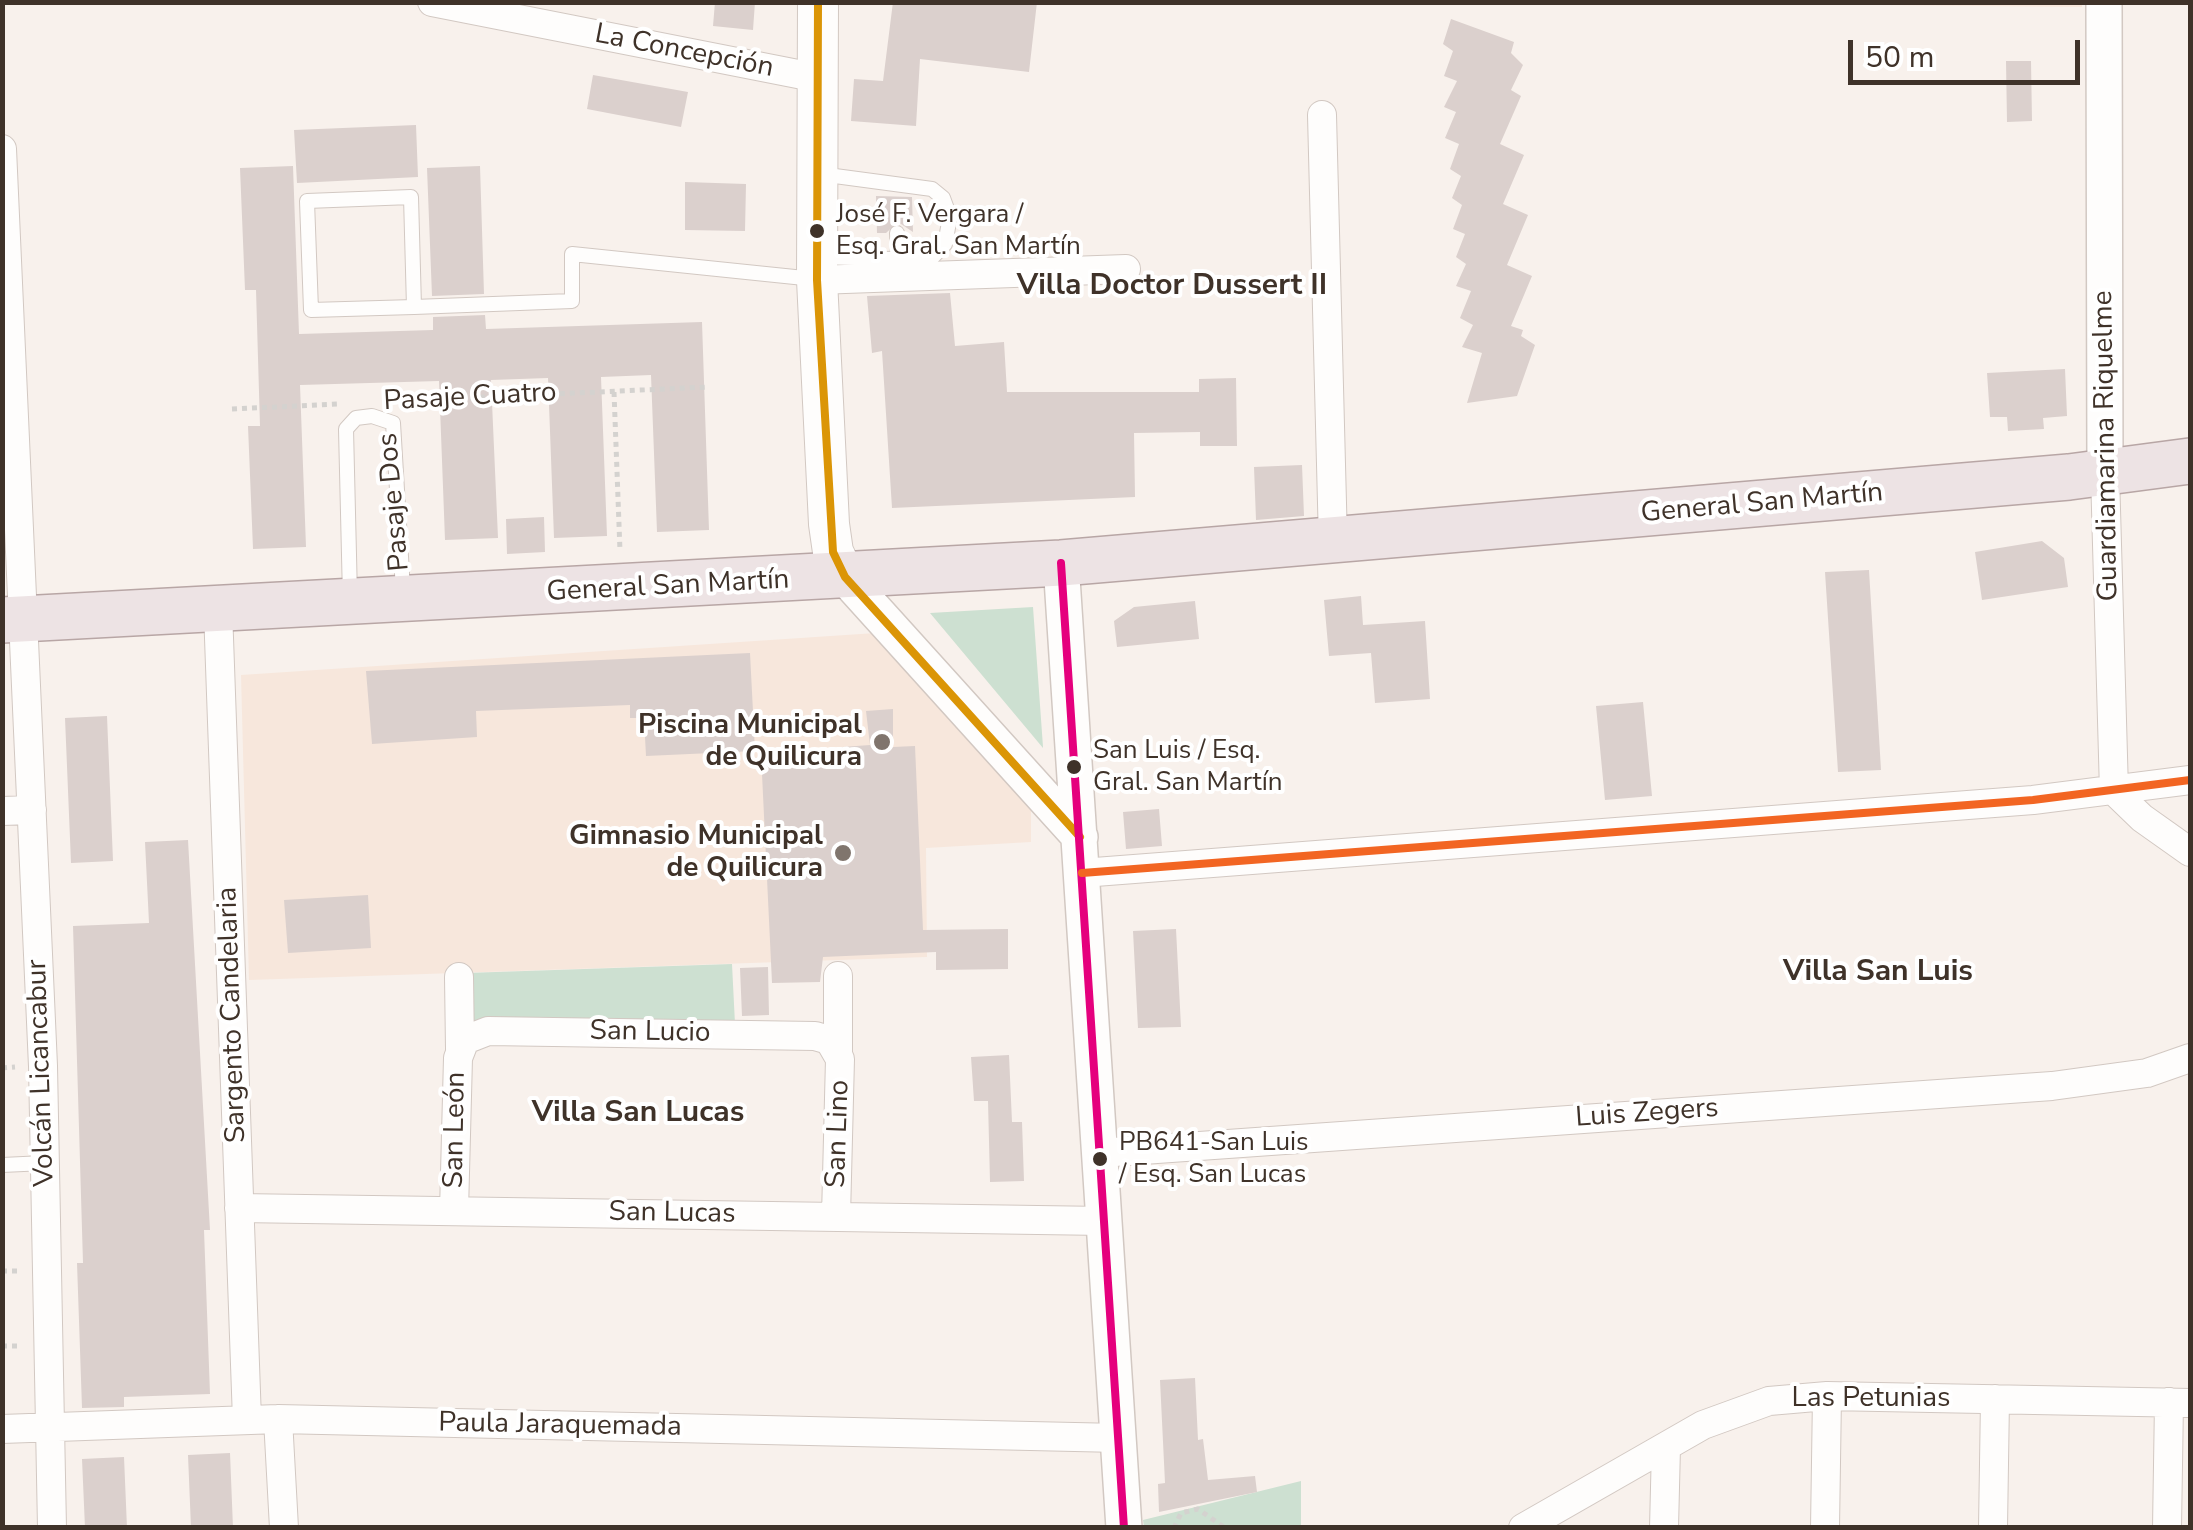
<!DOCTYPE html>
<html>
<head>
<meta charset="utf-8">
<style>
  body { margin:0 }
  #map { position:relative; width:2193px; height:1530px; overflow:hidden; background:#f8f1ec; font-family:"Nunito Sans",sans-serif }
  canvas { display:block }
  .frame { position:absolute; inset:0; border:5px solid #3f3229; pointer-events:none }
  .scale { position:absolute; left:1848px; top:40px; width:232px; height:45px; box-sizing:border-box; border:5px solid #3f3229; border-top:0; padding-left:12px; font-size:30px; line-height:35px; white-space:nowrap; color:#3f3229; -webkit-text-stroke:8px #fff; paint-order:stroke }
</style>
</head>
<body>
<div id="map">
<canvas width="2193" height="1530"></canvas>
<div class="frame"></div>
<div class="scale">50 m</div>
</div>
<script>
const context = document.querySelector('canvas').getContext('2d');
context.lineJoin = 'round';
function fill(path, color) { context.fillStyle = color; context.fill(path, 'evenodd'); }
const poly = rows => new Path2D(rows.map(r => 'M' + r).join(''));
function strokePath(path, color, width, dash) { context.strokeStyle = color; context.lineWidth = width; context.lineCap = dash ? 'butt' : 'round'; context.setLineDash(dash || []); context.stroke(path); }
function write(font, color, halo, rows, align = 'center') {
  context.font = font + ' "Nunito Sans",sans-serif'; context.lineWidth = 8; context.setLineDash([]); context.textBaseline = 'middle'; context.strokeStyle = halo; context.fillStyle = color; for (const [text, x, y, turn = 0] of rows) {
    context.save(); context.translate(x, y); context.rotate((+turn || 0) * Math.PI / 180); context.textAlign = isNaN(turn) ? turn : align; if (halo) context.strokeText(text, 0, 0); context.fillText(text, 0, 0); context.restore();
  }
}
const built = poly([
  [2082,3,2082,7,1677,3,2082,2],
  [876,633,1031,808,1031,842,926,848,927,957,249,980,241,675]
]);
const green = poly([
  [1033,607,1043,747,1043,748,930,613],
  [732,964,735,1024,474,1024,467,1020,466,973],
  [1301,1481,1301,1527,1144,1527,1143,1520]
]);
const building = poly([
  [715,2,755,2,753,30,713,26],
  [893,2,1037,2,1029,72,920,59,916,126,851,121,854,79,883,81],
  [1451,19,1514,42,1511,53,1523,65,1511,90,1521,96,1500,144,1524,155,1503,204,1528,215,1507,265,1532,276,1511,326,1523,330,1521,336,1535,345,1517,396,1467,403,1482,353,1462,347,1473,325,1460,318,1471,291,1456,286,1466,264,1456,257,1465,234,1453,229,1462,205,1452,198,1461,176,1450,169,1459,144,1445,138,1456,112,1444,107,1457,81,1444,76,1453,51,1443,44],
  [2006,61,2031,61,2032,121,2007,122],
  [593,75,688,92,681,127,587,109],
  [416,125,418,177,297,183,294,130],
  [293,166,299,334,433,330,433,317,485,315,486,329,702,322,709,530,657,532,651,375,601,377,607,536,554,538,548,378,491,380,498,538,445,540,439,381,300,385,306,547,253,549,248,426,260,426,256,290,245,290,240,168],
  [480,166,484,294,432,296,427,168],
  [685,182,746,184,745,231,685,230],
  [876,196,912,197,913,232,898,222,886,233,877,233],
  [950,293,955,346,1004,342,1007,392,1199,392,1199,379,1236,378,1237,446,1200,446,1200,432,1134,433,1135,497,892,508,882,351,872,353,867,296],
  [2065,369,2067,416,2043,418,2044,429,2008,431,2007,417,1990,417,1987,373],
  [1302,465,1304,516,1256,520,1254,467],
  [544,517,545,552,507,554,506,519],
  [2042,541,2064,558,2068,587,1982,600,1975,552],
  [1869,570,1881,770,1838,772,1825,572],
  [1361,596,1363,625,1425,621,1430,699,1375,703,1371,653,1329,656,1324,600],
  [1195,601,1199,639,1117,647,1114,621,1134,607],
  [750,653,755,751,646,756,644,718,630,718,630,705,476,711,477,737,372,744,366,671],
  [1643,702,1652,796,1605,800,1596,706],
  [893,709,893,747,915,746,923,930,1008,929,1008,969,936,970,936,952,823,957,820,982,772,983,761,753,870,745,866,711],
  [107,716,113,861,71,863,65,718],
  [1159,809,1162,846,1126,849,1123,812],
  [188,840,210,1230,204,1230,210,1394,124,1397,124,1407,82,1408,77,1263,83,1263,73,926,149,923,145,842],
  [368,895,371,948,288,953,284,900],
  [1176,929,1181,1027,1138,1028,1133,931],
  [768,967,769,1015,742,1016,740,968],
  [1009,1055,1012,1122,1022,1122,1024,1181,990,1182,988,1101,974,1101,971,1057],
  [1195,1378,1198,1440,1203,1439,1208,1480,1255,1476,1257,1492,1159,1512,1158,1484,1165,1483,1160,1380],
  [230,1453,233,1528,191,1528,188,1455],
  [124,1457,127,1528,85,1528,82,1459]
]);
const path = poly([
  [614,392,620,551],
  [400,401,708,387],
  [232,409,339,404],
  [2,1068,15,1067],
  [2,1271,19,1271],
  [2,1346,21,1346],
  [1174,1528,1181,1513,1198,1509,1225,1528]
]);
const service = poly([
  [897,233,898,259],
  [818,257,930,260,945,244,950,217,943,198,932,189,820,174],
  [414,307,411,197,307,201,311,310,414,307,572,301,572,254,814,279],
  [350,597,346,429,356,418,372,416,393,423,403,590],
  [2,1165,45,1163]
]);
const minor = poly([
  [432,2,818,78],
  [1322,115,1333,542],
  [2,149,43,1066,52,1528],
  [817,280,1126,269],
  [2105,474,2114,791,2142,818,2190,852],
  [218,610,247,1420],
  [2,811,32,810],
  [1082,873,2033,800,2190,780],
  [838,976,838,1051],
  [459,977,460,1049],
  [1100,1153,2052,1086,2147,1073,2190,1058],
  [239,1208,1104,1221],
  [454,1211,458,1058,465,1040,488,1031,815,1036,829,1040,840,1059,836,1216],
  [278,1419,284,1528],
  [2,1429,278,1419,1119,1438],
  [1523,1528,1703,1425,1769,1401,1827,1396,2190,1403],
  [1664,1528,1666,1447],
  [1825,1528,1827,1396],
  [1993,1528,1995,1399],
  [2167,1528,2169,1402]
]);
const tertiary = poly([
  [2104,2,2105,474],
  [1061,563,1124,1528],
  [845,577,1080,837]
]);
const secondary = poly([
  [818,2,817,280,829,524,833,552,845,577]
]);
const primary = poly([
  [2,620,1061,563,2069,477,2190,461]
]);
const bus1 = poly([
  [818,2,817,280,833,552,845,577,1080,837]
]);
const bus2 = poly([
  [1061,563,1124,1528]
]);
const bus3 = poly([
  [1082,873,2033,800,2190,780]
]);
const markers = [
  [817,231,9,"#3f3229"],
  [882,742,10,"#80756d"],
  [1074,767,9,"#3f3229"],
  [843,853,10,"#80756d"],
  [1100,1159,9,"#3f3229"]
];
const busNames = [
  ["José F. Vergara /",836,216],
  ["Esq. Gral. San Martín",836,248],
  ["San Luis / Esq.",1093,752],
  ["Gral. San Martín",1093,784],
  ["PB641-San Luis",1119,1144],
  ["/ Esq. San Lucas",1119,1176]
];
const streetNames = [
  ["La Concepción",684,52,11],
  ["Pasaje Cuatro",470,398,-3],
  ["Guardiamarina Riquelme",2107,446,-91],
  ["Pasaje Dos",395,502,-95],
  ["General San Martín",1762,504,-5],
  ["General San Martín",668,587,-3],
  ["Sargento Candelaria",233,1015,-92],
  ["San Lucio",650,1033,1],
  ["Volcán Licancabur",42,1073,-92],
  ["Luis Zegers",1647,1114,-4],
  ["San León",456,1130,-89],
  ["San Lino",839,1134,-88],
  ["San Lucas",672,1214,1],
  ["Las Petunias",1871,1399],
  ["Paula Jaraquemada",560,1426,1]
];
const poiNames = [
  ["Piscina Municipal",862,726],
  ["de Quilicura",862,758],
  ["Gimnasio Municipal",823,837],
  ["de Quilicura",823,869]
];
const neighbourhoodNames = [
  ["Villa Doctor Dussert II",1172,287],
  ["Villa San Luis",1878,973],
  ["Villa San Lucas",638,1114]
];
fill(built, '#f7e7dc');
fill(green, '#cde0d1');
fill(building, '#dbd0cd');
strokePath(service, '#d2c8c2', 16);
strokePath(minor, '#d2c8c2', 30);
strokePath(tertiary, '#d2c8c2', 38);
strokePath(secondary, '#d2c8c2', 42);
strokePath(primary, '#b8a6a5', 48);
strokePath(path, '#d4d2cf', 5, [5, 5]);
strokePath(service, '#fefdfc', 14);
strokePath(minor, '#fefdfc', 28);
strokePath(tertiary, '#fefdfc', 35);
strokePath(secondary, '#fefdfc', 40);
strokePath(primary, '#ede3e4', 45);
strokePath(bus1, '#db9506', 8);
strokePath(bus2, '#e5007d', 8);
strokePath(bus3, '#f26522', 8);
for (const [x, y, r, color] of markers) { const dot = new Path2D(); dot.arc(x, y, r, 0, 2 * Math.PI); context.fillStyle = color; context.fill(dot); strokePath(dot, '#fff', 4); }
write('26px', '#3f3229', '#fff', busNames, 'left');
write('28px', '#3f3229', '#fff', streetNames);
write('bold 28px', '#3f3229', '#fff', poiNames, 'right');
write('bold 30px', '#3f3229', '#fff', neighbourhoodNames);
</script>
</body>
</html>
